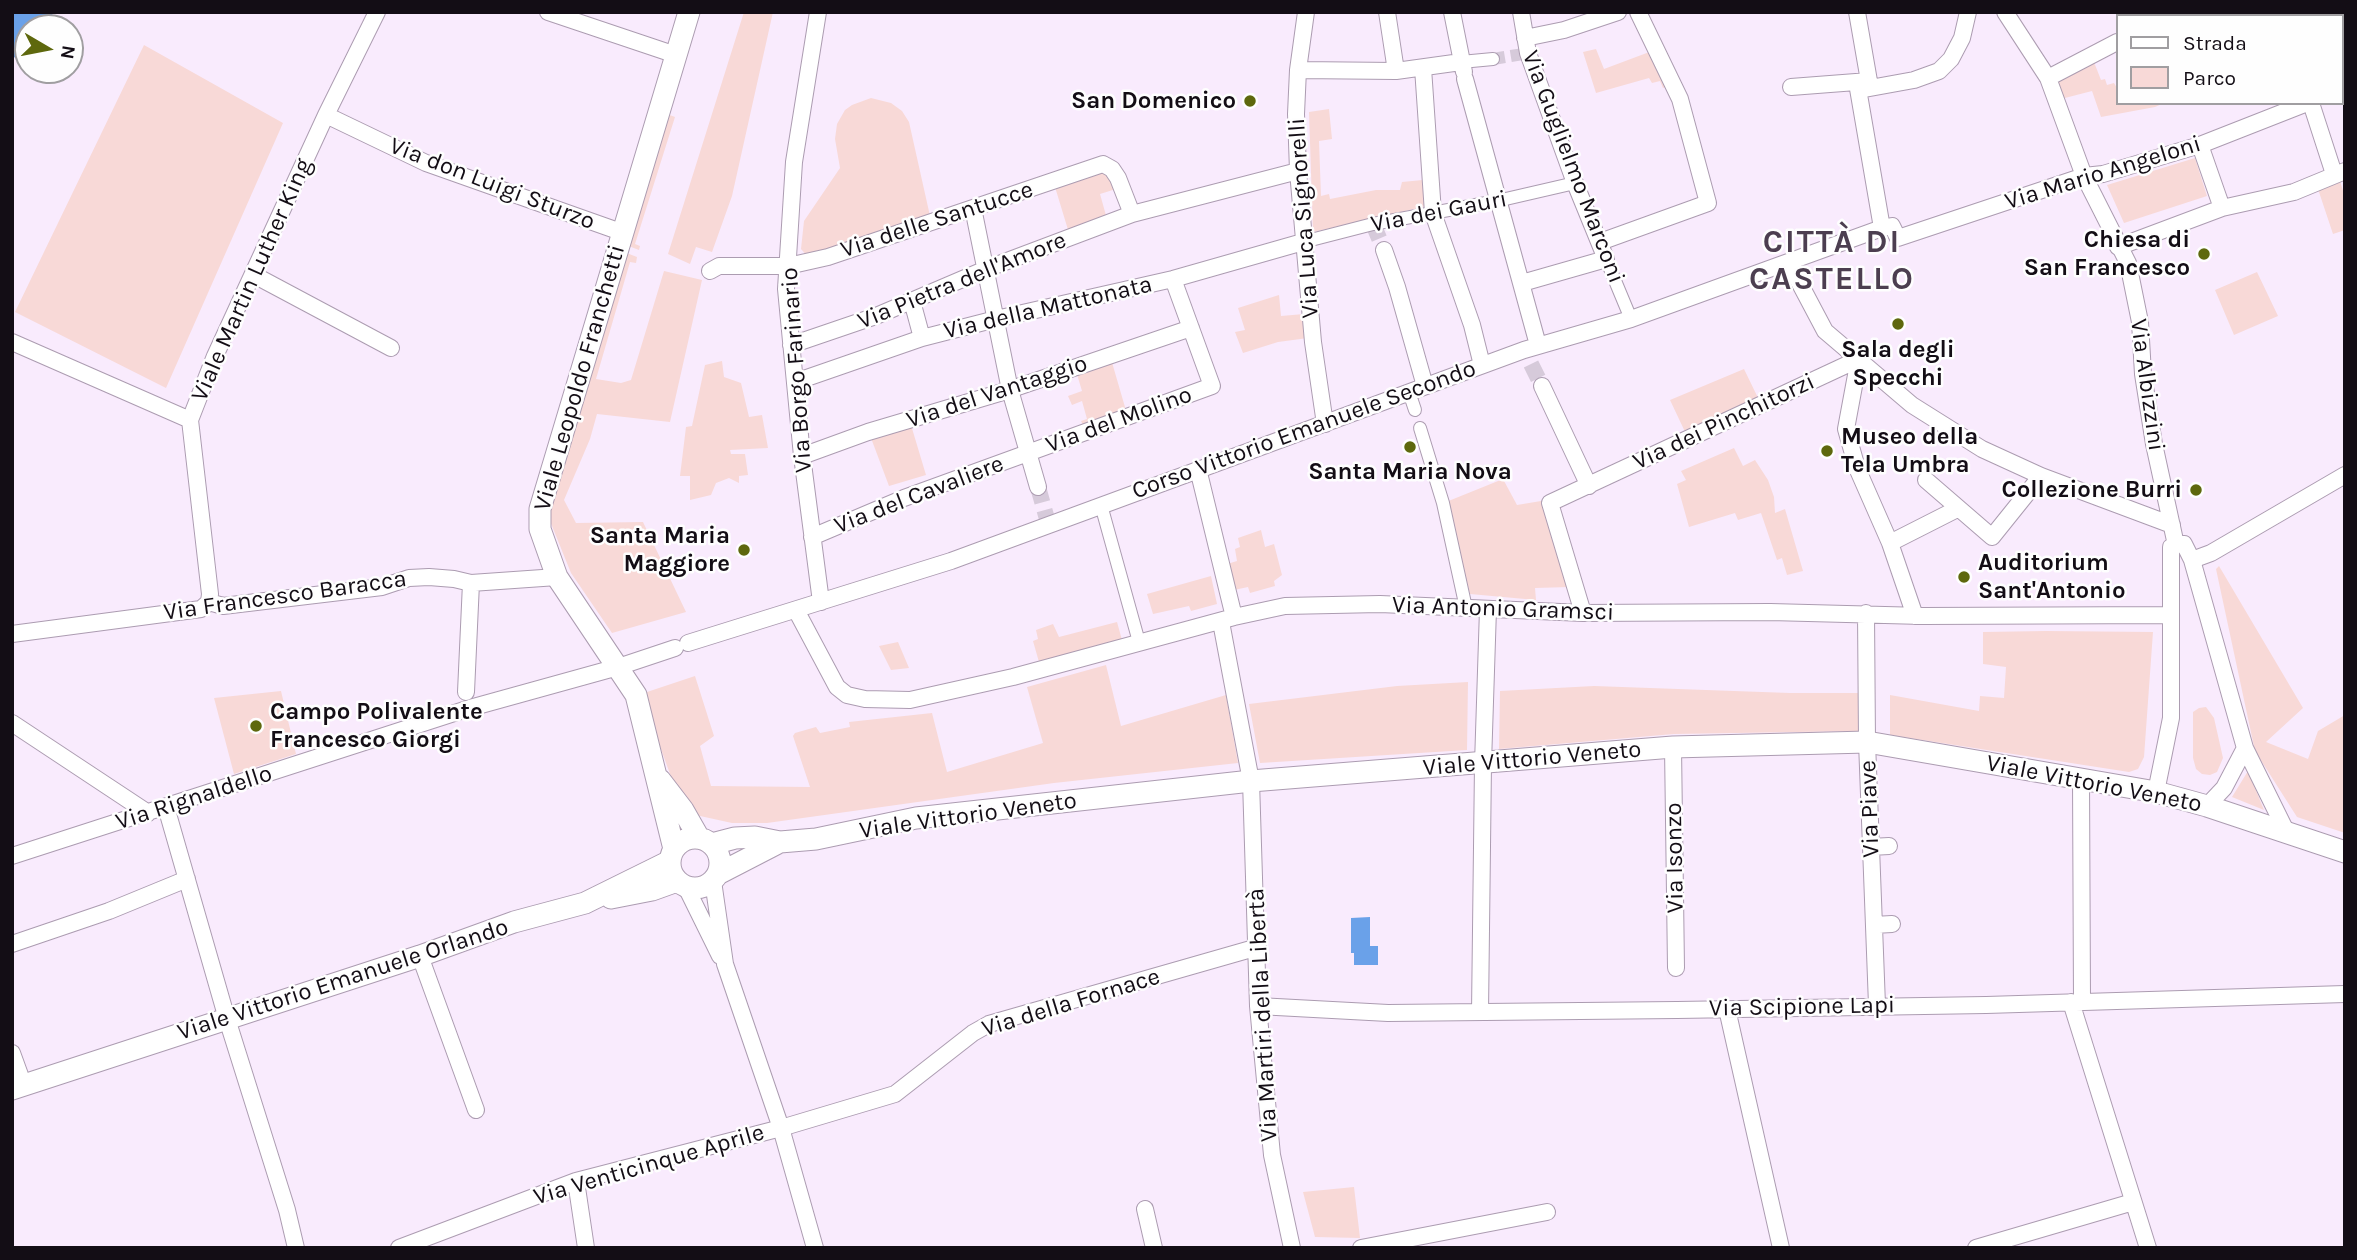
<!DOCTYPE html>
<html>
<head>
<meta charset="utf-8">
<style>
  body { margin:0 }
  #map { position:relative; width:2357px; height:1260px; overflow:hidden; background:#f9ebfd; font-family:Karla,sans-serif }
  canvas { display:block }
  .frame { position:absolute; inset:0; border:14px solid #130d15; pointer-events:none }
  .legend { position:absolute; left:2116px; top:14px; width:228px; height:91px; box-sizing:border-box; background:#fefefe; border:2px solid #a09ea1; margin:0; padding:9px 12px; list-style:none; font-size:21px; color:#130d15 }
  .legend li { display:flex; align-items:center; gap:14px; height:35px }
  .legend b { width:35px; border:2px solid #a09ea1 }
  .north { position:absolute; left:14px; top:14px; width:70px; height:70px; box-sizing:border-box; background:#fefefe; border:2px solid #a09ea1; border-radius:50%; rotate:100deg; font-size:19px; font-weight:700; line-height:28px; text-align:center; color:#130d15 }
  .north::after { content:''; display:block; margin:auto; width:24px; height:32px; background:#5e680d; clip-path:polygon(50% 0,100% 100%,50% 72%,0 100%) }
</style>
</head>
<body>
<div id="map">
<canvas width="2357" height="1260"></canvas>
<div class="frame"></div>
<ul class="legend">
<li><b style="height:9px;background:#fff"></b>Strada</li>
<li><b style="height:19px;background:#f8d9d7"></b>Parco</li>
</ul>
<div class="north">N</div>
</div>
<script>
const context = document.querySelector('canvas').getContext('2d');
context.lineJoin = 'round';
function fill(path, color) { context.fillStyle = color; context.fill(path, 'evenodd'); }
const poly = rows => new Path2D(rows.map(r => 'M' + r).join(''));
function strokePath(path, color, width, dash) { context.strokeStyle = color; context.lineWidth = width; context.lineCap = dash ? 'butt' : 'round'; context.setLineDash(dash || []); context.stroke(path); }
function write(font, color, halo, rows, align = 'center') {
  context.font = font + ' Karla,sans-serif'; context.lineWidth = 5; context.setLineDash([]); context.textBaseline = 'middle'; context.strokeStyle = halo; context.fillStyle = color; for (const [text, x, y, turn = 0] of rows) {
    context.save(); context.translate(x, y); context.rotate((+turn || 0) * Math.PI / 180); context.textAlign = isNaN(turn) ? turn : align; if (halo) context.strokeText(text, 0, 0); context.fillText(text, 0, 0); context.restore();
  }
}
const green = poly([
  [744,12,773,12,732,196,712,252,696,247,690,264,668,254],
  [144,45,283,123,166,388,15,312],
  [1596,49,1604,69,1652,51,1669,86,1663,88,1660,81,1652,83,1649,78,1596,93,1583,52],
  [2092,57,2101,80,2105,79,2107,85,2114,83,2117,88,2117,103,2164,103,2155,107,2101,117,2092,91,2061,99,2052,78],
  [871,98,891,103,902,111,909,122,930,216,808,257,801,249,804,221,840,168,835,139,837,124,845,110,852,105],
  [1329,109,1332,139,1319,141,1321,196,1329,194,1330,199,1376,190,1400,190,1402,182,1423,180,1427,206,1313,232,1309,112],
  [667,114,675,117,635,244,640,246,639,250,626,245],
  [2195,158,2207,196,2124,223,2107,185],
  [1104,172,1108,173,1116,189,1100,194,1107,219,1069,233,1055,187],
  [2339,178,2345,197,2345,230,2333,234,2317,186],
  [624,252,637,257,636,263,630,262,596,379,621,383,631,380,664,271,702,280,670,422,597,414,590,439,564,500,576,523,643,522,686,612,612,633,571,573,550,521,549,500],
  [2257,272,2278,316,2234,335,2215,290],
  [1279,295,1281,316,1304,314,1308,338,1278,342,1243,353,1235,332,1245,330,1238,308],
  [1111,359,1127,414,1084,427,1081,421,1087,419,1082,401,1072,405,1068,396,1082,391,1076,371],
  [722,361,724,377,741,383,749,417,762,415,768,448,730,450,731,454,745,454,748,475,739,476,739,483,729,478,716,483,711,495,690,500,690,476,680,476,686,427,692,426,705,365],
  [1744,369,1760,402,1687,436,1670,400],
  [911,425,926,475,889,486,871,438],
  [1734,448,1743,466,1755,460,1768,480,1774,497,1775,513,1785,509,1803,571,1787,575,1782,558,1777,560,1761,513,1738,520,1735,513,1689,527,1677,484,1686,480,1681,471],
  [1503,479,1517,505,1547,500,1570,587,1535,588,1536,600,1470,594,1446,502],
  [1261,530,1265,547,1274,544,1282,575,1274,581,1275,586,1250,593,1248,587,1234,590,1227,564,1237,561,1235,549,1240,547,1238,538],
  [2219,566,2303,708,2266,742,2308,759,2318,731,2345,715,2345,833,2297,817,2255,751,2216,569],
  [1211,576,1217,604,1191,611,1189,606,1153,614,1147,594],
  [1117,622,1122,640,1039,662,1033,641,1038,639,1036,630,1053,624,1059,637],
  [2046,631,2153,632,2144,757,2138,769,2129,772,1890,735,1890,695,1979,711,1980,696,2004,698,2006,667,1983,664,1983,632],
  [898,642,909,668,891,670,879,646],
  [1106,665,1121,726,1226,695,1238,763,1054,783,767,823,732,823,691,814,682,807,641,694,695,676,714,736,700,746,711,786,810,787,793,736,795,733,816,727,820,733,850,727,849,722,932,713,947,772,1043,743,1027,687],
  [1468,682,1467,750,1260,763,1249,704,1397,686],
  [1594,686,1790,693,1859,693,1859,731,1674,734,1499,749,1500,691],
  [281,691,296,754,234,774,214,698],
  [2206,707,2214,718,2223,758,2217,772,2210,775,2202,774,2196,769,2193,758,2193,712,2199,708],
  [2248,771,2264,810,2232,797],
  [1354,1187,1360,1238,1315,1237,1303,1192]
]);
const water = poly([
  [1370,917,1370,946,1378,946,1378,965,1354,965,1354,953,1351,953,1351,918]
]);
const river = poly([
  [12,40,35,12]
]);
const pedestrianTunnel = poly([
  [1493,59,1523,54]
]);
const minorTunnel = poly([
  [1373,224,1384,250],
  [1531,364,1542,386],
  [1038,487,1047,519]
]);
const pedestrian = poly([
  [1461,62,1493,59],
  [1303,242,1373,224,1497,201,1575,183],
  [1606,259,1631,319],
  [1409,392,1415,410],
  [1420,428,1443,503,1466,608],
  [1101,505,1139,642]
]);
const minor = poly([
  [548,12,676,55],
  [818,12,794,162,786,289,802,456,821,602],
  [1306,12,1298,70,1296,114,1298,171,1313,342,1325,424],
  [1387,12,1396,71],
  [1452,12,1464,72],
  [1521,12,1528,53,1575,183,1606,259,1522,283],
  [2005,12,2048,78,2084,176,2128,263,2140,322,2143,374,2154,444,2176,545],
  [2251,12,2253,16],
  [2169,16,2174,12],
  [1525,38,1564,30,1618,12],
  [1423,68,1433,213,1472,325,1482,365],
  [1298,70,1396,71,1461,62],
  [2048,78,2117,42],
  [1465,79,1538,345],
  [1857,83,1882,228],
  [1791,87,1869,81,1857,12],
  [1859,90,1914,80,1939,71,1951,59,1962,38,1968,12],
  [2341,92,2345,91],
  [2311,103,2334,174],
  [326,115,426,163,621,232],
  [2200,145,2222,208],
  [973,208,1010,390,1038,487],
  [1600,242,1708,203,1680,99,1638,12],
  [2118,247,2222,208,2294,192,2345,171],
  [1384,250,1397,287,1425,386],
  [1789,263,1825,331,1912,405,1982,449,2041,476,2172,525],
  [710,271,719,266,788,266,828,257,1103,164,1112,169,1118,178,1132,214],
  [254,275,391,348],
  [912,301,922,338],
  [12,342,190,420],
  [791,345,876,316,986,269,1132,214,1298,171],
  [1859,359,1846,429,1857,468,1890,543,1915,616],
  [795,382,922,338,996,319,1173,279,1303,242],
  [1542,386,1589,486],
  [802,456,868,432,1006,391,1191,328],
  [1198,469,1234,617],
  [1926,480,1992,537,2041,476],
  [812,537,904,498,1212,386,1173,279],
  [1890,543,1957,509],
  [2176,545,2184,544,2192,560,2245,748,2288,835],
  [2192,560,2211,553,2345,475],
  [209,602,210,594,190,420,215,356,326,115,377,12],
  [209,602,223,606,382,587,409,578,429,577,454,579,471,583,557,577],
  [796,610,837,687,847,695,865,699,910,700,1013,677,1234,617,1285,606,1380,604,1583,613,1770,612,1923,616,2171,615],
  [1583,613,1550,503,1859,359],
  [1866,613,1867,742,1877,1005],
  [1221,622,1251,781,1258,1006,1272,1155,1292,1248],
  [12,634,201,609,209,602],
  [688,643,951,561,1524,350,1631,319,1882,228,1892,226,1898,238,2084,176,2103,174,2200,145,2307,103],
  [466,692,471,583],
  [12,723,148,813],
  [1673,747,1676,968],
  [2081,779,2082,1001],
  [2156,792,2171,718,2171,547,2176,545],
  [2207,806,2224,788,2245,748],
  [166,807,227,1019,287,1210,296,1248],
  [1871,847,1889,846],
  [12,856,470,708,618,667,675,648],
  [713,881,725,964,781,1128,815,1248],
  [686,887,720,956],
  [1874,925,1892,924],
  [12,944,109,911,187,879],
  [420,956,476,1110],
  [2071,1002,2148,1248],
  [1258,1006,1388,1013,1677,1010,1986,1005,2345,994],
  [1727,1009,1781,1248],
  [1480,1012,1483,764,1488,609],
  [12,1053,24,1086],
  [576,1181,586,1248],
  [1145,1209,1154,1248],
  [399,1248,576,1181,781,1128,895,1094,973,1033,989,1024,1258,947],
  [1361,1248,1547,1212],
  [1976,1248,2133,1202]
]);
const secondary = poly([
  [660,780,683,810,699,838],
  '670 863a25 25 0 1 1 50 0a25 25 0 1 1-50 0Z',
  [712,844,735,838,755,837,780,842],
  [674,849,636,695,557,577,540,529,540,509,689,12],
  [718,874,780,842,816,839,916,818,1251,781,1673,747,1867,742,2156,792,2207,806,2345,852],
  [611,898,652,890,677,881],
  [12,1089,420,956,514,922,585,903,670,861]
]);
const markers = [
  [1250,101,7,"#5e680d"],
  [2204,254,7,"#5e680d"],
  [1898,324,7,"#5e680d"],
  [1410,447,7,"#5e680d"],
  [1827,451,7,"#5e680d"],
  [2196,490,7,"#5e680d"],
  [744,550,7,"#5e680d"],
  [1964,577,7,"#5e680d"],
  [256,726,7,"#5e680d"]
];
const poiNames = [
  ["San Domenico",1236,101],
  ["Chiesa di",2190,240],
  ["San Francesco",2190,268],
  ["Sala degli",1898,350,"center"],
  ["Specchi",1898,378,"center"],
  ["Museo della",1841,437,"left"],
  ["Tela Umbra",1841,465,"left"],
  ["Santa Maria Nova",1410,472,"center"],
  ["Collezione Burri",2182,490],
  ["Santa Maria",730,536],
  ["Maggiore",730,564],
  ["Auditorium",1978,563,"left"],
  ["Sant'Antonio",1978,591,"left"],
  ["Campo Polivalente",270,712,"left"],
  ["Francesco Giorgi",270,740,"left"]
];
const streetNames = [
  ["Via Guglielmo Marconi",1573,167,69],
  ["Via Mario Angeloni",2103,173,-17],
  ["Via don Luigi Sturzo",492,184,21],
  ["Via dei Gauri",1439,212,-11],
  ["Via Luca Signorelli",1304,218,-94],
  ["Via delle Santucce",937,220,-18],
  ["Viale Martin Luther King",252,280,-66],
  ["Via Pietra dell'Amore",962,281,-22],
  ["Via della Mattonata",1048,308,-13],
  ["Via Borgo Farinario",797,370,-94],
  ["Viale Leopoldo Franchetti",580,378,-74],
  ["Via Albizzini",2147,385,82],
  ["Via del Vantaggio",997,392,-18],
  ["Via del Molino",1119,420,-20],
  ["Via dei Pinchitorzi",1724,422,-25],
  ["Corso Vittorio Emanuele Secondo",1304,430,-20],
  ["Via del Cavaliere",919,495,-21],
  ["Via Francesco Baracca",285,596,-8],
  ["Via Antonio Gramsci",1503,609,2],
  ["Viale Vittorio Veneto",1532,759,-5],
  ["Viale Vittorio Veneto",2094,784,11],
  ["Via Rignaldello",194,798,-18],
  ["Via Piave",1870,809,-92],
  ["Viale Vittorio Veneto",968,816,-8],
  ["Via Isonzo",1675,858,-91],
  ["Viale Vittorio Emanuele Orlando",343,980,-18],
  ["Via della Fornace",1071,1003,-17],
  ["Via Scipione Lapi",1802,1007,-1],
  ["Via Martiri della Libertà",1263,1015,-93],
  ["Via Venticinque Aprile",649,1165,-16]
];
const districtNames = [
  ["CITTÀ DI",1832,243],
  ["CASTELLO",1832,280]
];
fill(green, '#f8d9d7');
fill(water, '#6aa1e9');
strokePath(river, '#6aa1e9', 35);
strokePath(pedestrianTunnel, '#d6cada', 12, [12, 6]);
strokePath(minorTunnel, '#d6cada', 16, [16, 8]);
strokePath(pedestrian, '#ac9cb1', 14);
strokePath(minor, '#ac9cb1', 18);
strokePath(secondary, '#ac9cb1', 23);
strokePath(pedestrian, '#fff', 12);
strokePath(minor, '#fff', 16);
strokePath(secondary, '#fff', 21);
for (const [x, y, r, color] of markers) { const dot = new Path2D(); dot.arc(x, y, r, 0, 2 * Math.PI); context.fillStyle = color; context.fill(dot); strokePath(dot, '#fefefe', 2.5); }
write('bold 24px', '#130d15', '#fefefe', poiNames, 'right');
write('24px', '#130d15', '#fefefe', streetNames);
context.letterSpacing = '2px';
write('bold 32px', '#4c3e50', '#fefefe', districtNames);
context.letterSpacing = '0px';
</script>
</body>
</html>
